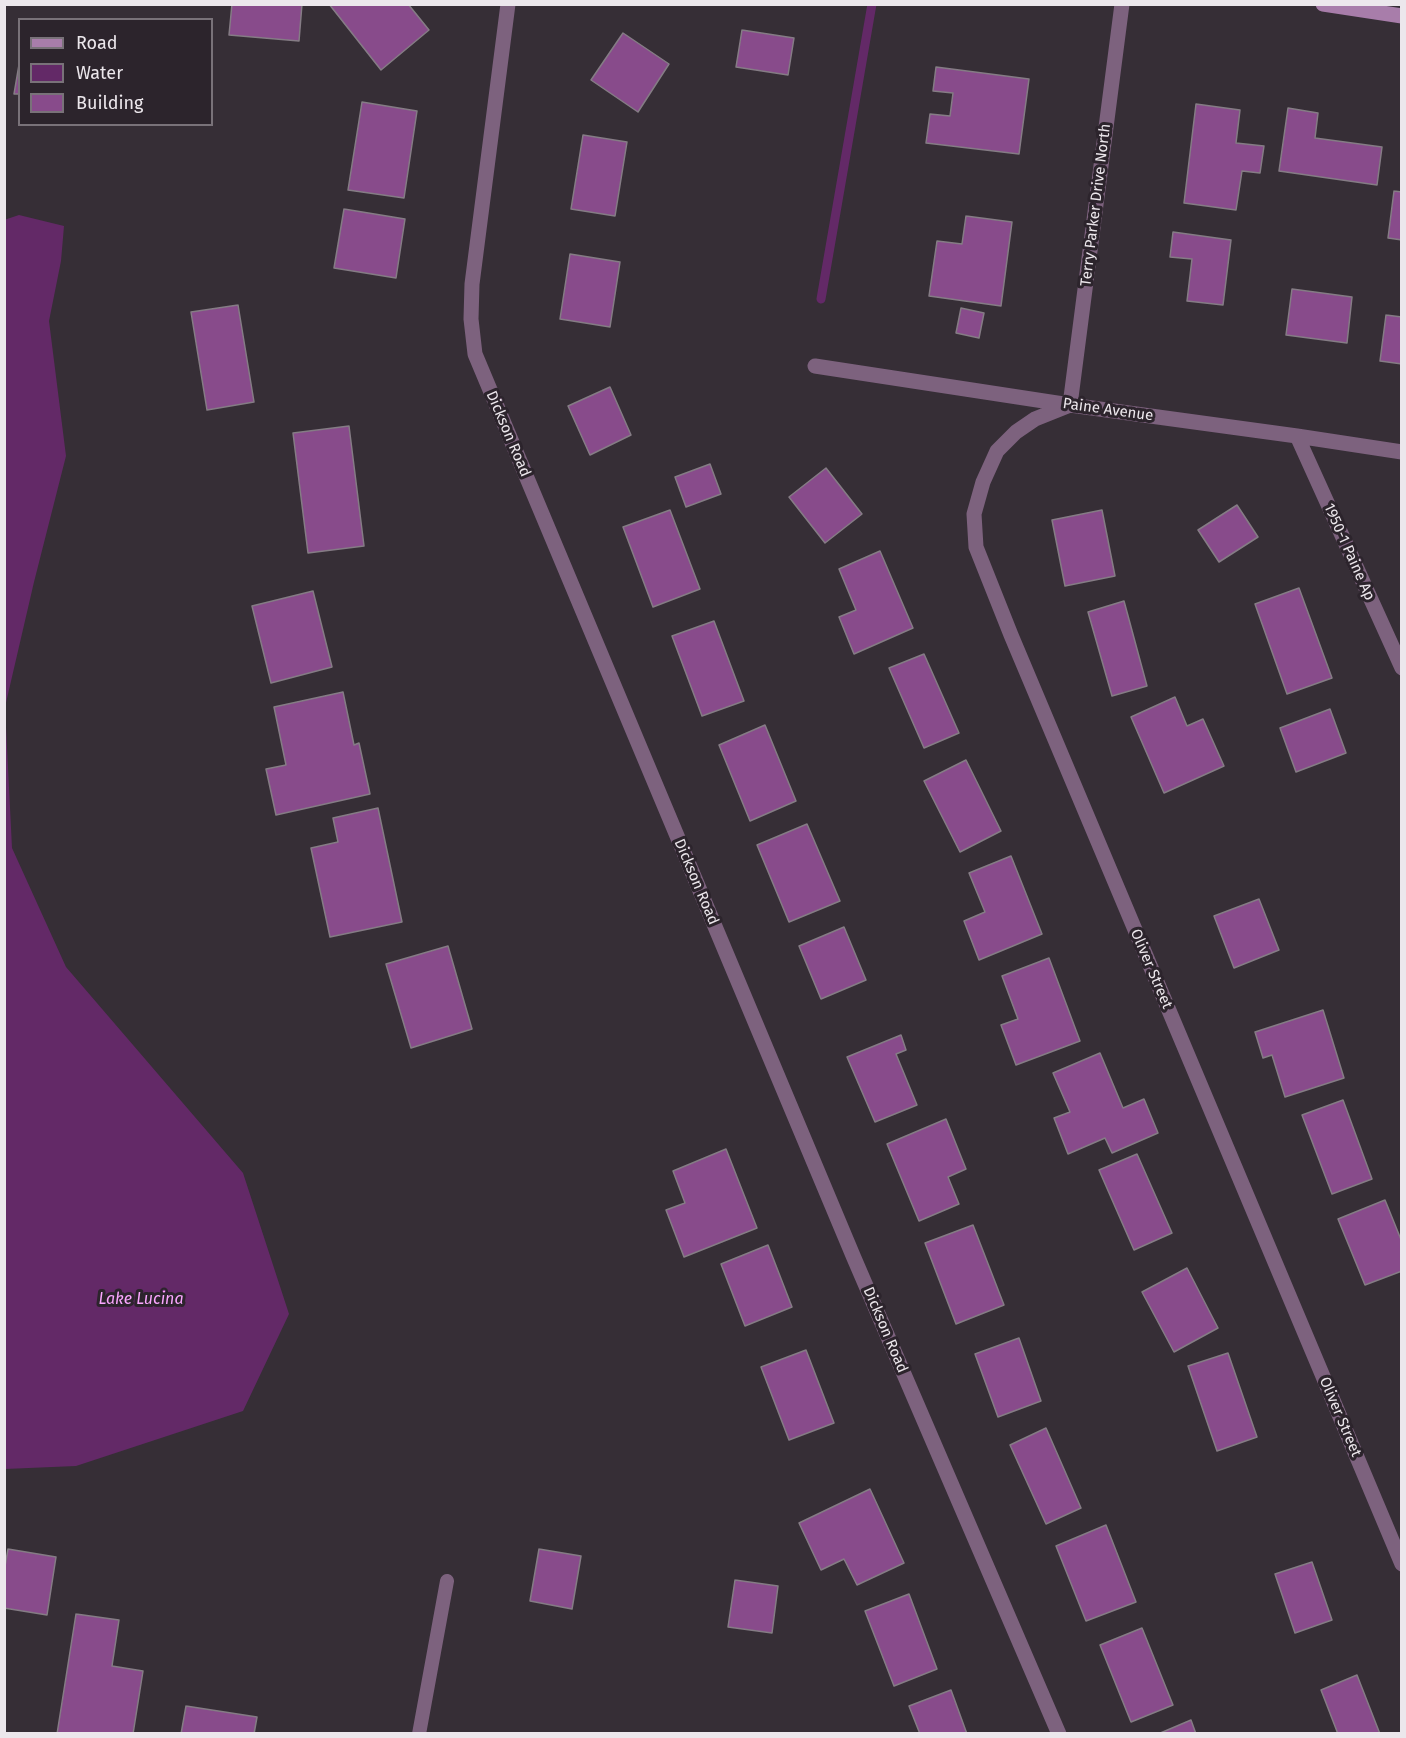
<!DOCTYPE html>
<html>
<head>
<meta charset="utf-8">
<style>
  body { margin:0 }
  #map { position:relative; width:1406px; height:1738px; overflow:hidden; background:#362e36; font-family:"Fira Sans",sans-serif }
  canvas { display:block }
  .frame { position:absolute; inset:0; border:6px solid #ece7ec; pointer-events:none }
  .legend { position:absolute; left:18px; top:18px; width:195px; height:108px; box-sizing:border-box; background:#2c242c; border:2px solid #797279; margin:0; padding:8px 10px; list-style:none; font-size:18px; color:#ece7ec }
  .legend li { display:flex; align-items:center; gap:12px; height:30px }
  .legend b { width:30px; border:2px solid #797279 }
</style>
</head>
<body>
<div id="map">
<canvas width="1406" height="1738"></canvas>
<div class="frame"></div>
<ul class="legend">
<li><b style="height:8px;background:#a87daa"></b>Road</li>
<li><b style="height:16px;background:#632967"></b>Water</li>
<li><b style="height:16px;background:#884b8b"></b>Building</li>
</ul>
</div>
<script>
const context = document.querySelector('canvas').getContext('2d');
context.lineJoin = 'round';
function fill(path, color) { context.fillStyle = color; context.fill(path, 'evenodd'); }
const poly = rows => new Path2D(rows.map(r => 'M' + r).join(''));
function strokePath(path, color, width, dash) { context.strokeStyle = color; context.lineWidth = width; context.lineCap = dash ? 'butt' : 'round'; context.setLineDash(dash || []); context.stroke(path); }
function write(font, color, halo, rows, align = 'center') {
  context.font = font + ' "Fira Sans",sans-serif'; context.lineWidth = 6; context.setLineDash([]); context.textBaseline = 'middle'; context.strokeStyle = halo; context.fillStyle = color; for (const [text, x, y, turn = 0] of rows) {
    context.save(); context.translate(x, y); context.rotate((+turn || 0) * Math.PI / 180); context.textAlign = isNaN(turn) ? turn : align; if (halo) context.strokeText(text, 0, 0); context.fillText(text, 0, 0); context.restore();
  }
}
const water = poly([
  [19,215,64,226,61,261,49,321,66,456,34,582,5,707,12,848,66,967,243,1173,289,1314,243,1411,76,1466,5,1469,4,220]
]);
const stream = poly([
  [821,299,872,4]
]);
const building = poly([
  [232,4,302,4,299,41,229,35,232,4],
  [329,4,408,4,429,30,381,70,329,4],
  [742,30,794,38,788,75,736,67,742,30],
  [623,33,669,64,638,112,591,80,623,33],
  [20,59,20,94,14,94,20,59],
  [936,67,1029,79,1019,154,926,143,930,114,950,116,953,93,933,91,936,67],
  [362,102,417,111,404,198,348,190,362,102],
  [1196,104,1240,110,1236,143,1264,146,1260,173,1242,171,1236,210,1184,203,1196,104],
  [1288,108,1318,113,1315,138,1382,147,1377,185,1279,171,1288,108],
  [583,135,627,142,615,216,571,209,583,135],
  [1394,191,1402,192,1402,240,1388,238,1394,191],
  [344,209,405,219,396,278,334,268,344,209],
  [966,216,1012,222,1001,306,929,296,937,241,962,244,966,216],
  [1173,232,1231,240,1223,305,1187,301,1192,259,1170,257,1173,232],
  [570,254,620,262,610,327,560,319,570,254],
  [1292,289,1352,297,1347,343,1286,335,1292,289],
  [238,305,254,402,207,410,191,312,238,305],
  [961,308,984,313,979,338,956,333,961,308],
  [1386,315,1402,317,1402,364,1380,361,1386,315],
  [610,387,631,435,590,455,568,406,610,387],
  [349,426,364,546,308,553,293,433,349,426],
  [710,464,721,494,686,507,675,477,710,464],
  [826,468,862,514,825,543,789,497,826,468],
  [1237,505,1258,537,1219,562,1198,530,1237,505],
  [670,510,700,589,653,607,623,527,670,510],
  [1102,510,1115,576,1065,586,1052,520,1102,510],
  [880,551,913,628,854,654,839,617,856,610,839,569,880,551],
  [1299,588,1332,678,1287,694,1255,604,1299,588],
  [313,591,332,667,271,683,252,606,313,591],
  [1124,601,1147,686,1112,696,1088,612,1124,601],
  [714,621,744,701,702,716,672,636,714,621],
  [924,654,959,733,924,748,889,668,924,654],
  [343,692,354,745,359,743,370,794,276,815,266,769,286,765,274,707,343,692],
  [1175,697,1187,726,1203,719,1224,766,1164,793,1131,717,1175,697],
  [1330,709,1346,753,1296,772,1280,728,1330,709],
  [765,725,796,801,750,821,719,745,765,725],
  [966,760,1001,831,960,852,924,781,966,760],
  [378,808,402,922,330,937,311,848,338,842,333,818,378,808],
  [807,824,840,901,789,922,757,845,807,824],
  [1011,856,1042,934,979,960,964,921,985,912,969,873,1011,856],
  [1259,899,1279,950,1234,968,1214,916,1259,899],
  [844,927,866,980,821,999,799,946,844,927],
  [448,946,472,1029,411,1048,386,964,448,946],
  [1049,958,1080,1041,1016,1065,1001,1025,1018,1019,1002,976,1049,958],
  [1323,1010,1344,1078,1285,1097,1272,1055,1263,1058,1255,1032,1323,1010],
  [901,1035,906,1050,896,1054,917,1105,875,1122,847,1057,901,1035],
  [1100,1053,1123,1108,1144,1099,1158,1133,1112,1153,1105,1138,1068,1154,1054,1118,1070,1112,1053,1073,1100,1053],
  [1343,1100,1372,1179,1332,1194,1302,1115,1343,1100],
  [946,1119,966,1169,948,1177,959,1204,919,1221,887,1144,946,1119],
  [726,1149,757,1228,684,1257,666,1210,685,1203,673,1171,726,1149],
  [1137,1154,1172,1233,1134,1250,1099,1170,1137,1154],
  [1385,1200,1402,1242,1402,1271,1365,1285,1338,1219,1385,1200],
  [973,1225,1004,1305,956,1324,925,1243,973,1225],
  [768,1245,792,1307,745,1326,721,1264,768,1245],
  [1187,1268,1218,1328,1174,1352,1142,1292,1187,1268],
  [1019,1338,1041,1401,998,1417,975,1354,1019,1338],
  [806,1350,834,1423,789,1440,761,1367,806,1350],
  [1228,1353,1257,1437,1217,1451,1188,1366,1228,1353],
  [1046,1428,1081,1508,1046,1524,1010,1445,1046,1428],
  [870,1489,904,1563,857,1585,844,1559,821,1570,799,1523,870,1489],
  [1106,1525,1136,1602,1086,1621,1056,1546,1106,1525],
  [8,1549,56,1557,47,1615,4,1608,4,1572,8,1549],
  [539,1549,581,1556,572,1609,530,1601,539,1549],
  [1312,1562,1332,1620,1295,1633,1275,1574,1312,1562],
  [735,1580,778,1586,772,1633,728,1627,735,1580],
  [909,1594,937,1669,894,1686,865,1611,909,1594],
  [76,1614,119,1620,112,1666,143,1671,133,1734,57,1734,76,1614],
  [1142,1628,1173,1705,1131,1722,1100,1645,1142,1628],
  [1357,1675,1380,1734,1338,1734,1321,1690,1357,1675],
  [951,1690,967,1734,920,1734,909,1706,951,1690],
  [186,1706,257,1717,254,1734,181,1734,186,1706],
  [1191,1720,1196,1734,1158,1734,1191,1720]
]);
const lane = poly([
  [419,1734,447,1581]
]);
const street = poly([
  [508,4,472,284,471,319,475,354,854,1258,1059,1734],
  [1122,4,1070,405,1035,419,1016,432,997,451,983,482,974,514,976,547,1011,635,1402,1564],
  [815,366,1070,405,1297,436,1402,452],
  [1297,436,1402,668]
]);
const secondary = poly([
  [1323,4,1402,16]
]);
const streetNames = [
  ["Terry Parker Drive North",1096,205,-83],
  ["Paine Avenue",1108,410,8],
  ["Dickson Road",508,434,67],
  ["1950-1 Paine Ap",1349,552,66],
  ["Dickson Road",696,882,67],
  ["Oliver Street",1151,969,67],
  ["Dickson Road",885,1330,67],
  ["Oliver Street",1340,1417,67]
];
const waterNames = [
  ["Lake Lucina",141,1300]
];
fill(water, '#632967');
strokePath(stream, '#632967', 9);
fill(building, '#884b8b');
strokePath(building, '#857c85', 1.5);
strokePath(lane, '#7d627e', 14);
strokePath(street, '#7d627e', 15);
strokePath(secondary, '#a87daa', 15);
write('15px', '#ece7ec', '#2c242c', streetNames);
write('italic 16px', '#fba6ff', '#2c242c', waterNames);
</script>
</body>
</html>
